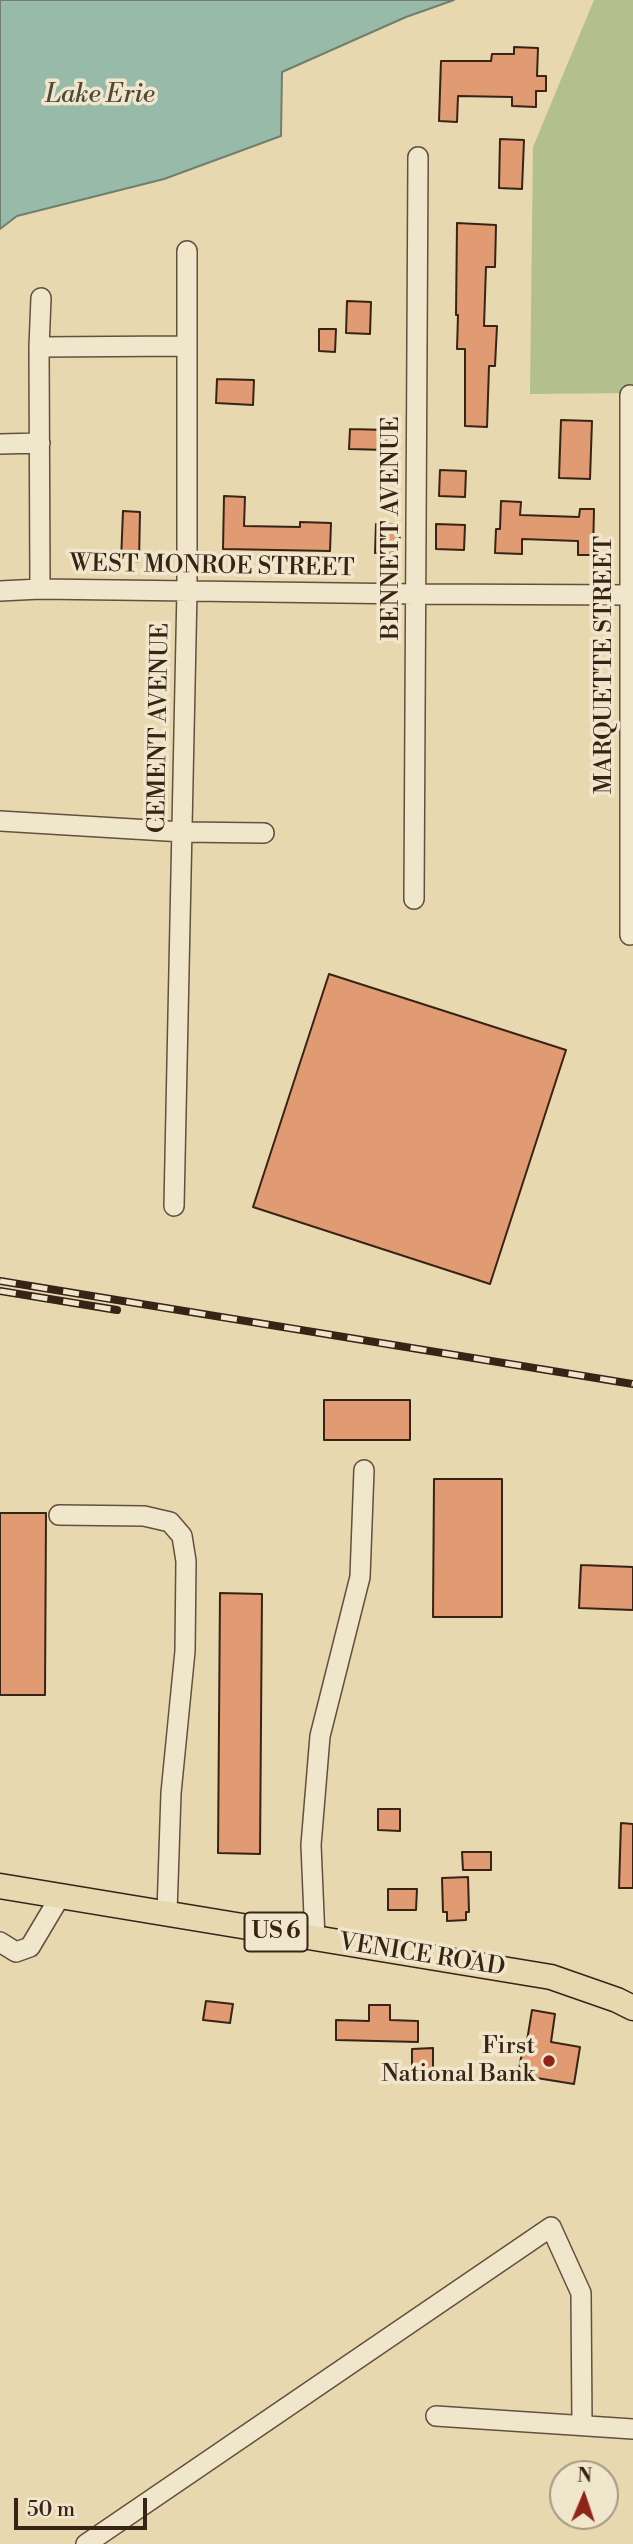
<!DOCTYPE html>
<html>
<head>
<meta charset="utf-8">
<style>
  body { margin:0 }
  #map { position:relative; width:633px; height:2544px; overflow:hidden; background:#e8d8af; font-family:"Libre Bodoni",serif }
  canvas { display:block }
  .north { position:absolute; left:549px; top:2460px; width:70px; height:70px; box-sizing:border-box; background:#f0e6cb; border:2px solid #a69883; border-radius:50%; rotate:2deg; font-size:19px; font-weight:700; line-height:28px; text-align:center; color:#382317 }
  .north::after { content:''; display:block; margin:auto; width:24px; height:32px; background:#8f2418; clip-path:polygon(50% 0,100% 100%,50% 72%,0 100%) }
  .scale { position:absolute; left:14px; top:2498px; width:133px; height:32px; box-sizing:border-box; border:4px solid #382317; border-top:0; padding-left:9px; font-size:21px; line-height:24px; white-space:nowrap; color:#382317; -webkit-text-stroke:5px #f0e6cb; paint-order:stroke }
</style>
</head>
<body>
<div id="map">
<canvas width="633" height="2544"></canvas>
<div class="north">N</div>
<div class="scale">50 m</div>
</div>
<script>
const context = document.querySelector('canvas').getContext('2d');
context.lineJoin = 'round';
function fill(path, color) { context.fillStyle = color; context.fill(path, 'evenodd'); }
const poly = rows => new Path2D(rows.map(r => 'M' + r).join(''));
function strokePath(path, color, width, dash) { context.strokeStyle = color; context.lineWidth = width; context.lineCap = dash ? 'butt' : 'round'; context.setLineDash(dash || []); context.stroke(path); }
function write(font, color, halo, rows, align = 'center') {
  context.font = font + ' "Libre Bodoni",serif'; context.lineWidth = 7; context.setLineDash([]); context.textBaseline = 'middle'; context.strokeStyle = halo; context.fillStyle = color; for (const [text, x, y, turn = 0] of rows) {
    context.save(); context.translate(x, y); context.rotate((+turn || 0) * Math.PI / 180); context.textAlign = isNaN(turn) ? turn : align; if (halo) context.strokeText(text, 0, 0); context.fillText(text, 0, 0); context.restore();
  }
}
const green = poly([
  [594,0,633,0,633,393,530,394,533,147]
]);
const water = poly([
  [0,0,454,0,406,17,282,72,281,136,164,179,17,216,0,229,0,0]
]);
const building = poly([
  [514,47,538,48,537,76,546,76,546,91,536,91,536,107,512,106,512,97,458,96,457,122,439,121,441,61,491,61,492,54,514,54,514,47],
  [500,139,524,140,522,189,499,188,500,139],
  [457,223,496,225,495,267,486,267,484,326,497,326,495,366,489,366,487,427,465,426,465,349,457,349,458,315,456,315,457,223],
  [347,301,371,302,370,334,346,333,347,301],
  [319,329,336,329,335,352,319,351,319,329],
  [217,379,254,380,253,405,216,403,217,379],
  [561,420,592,421,590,479,559,478,561,420],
  [350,429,387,430,386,450,349,449,350,429],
  [440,470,466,471,465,497,439,496,440,470],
  [224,496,245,497,244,526,300,527,300,522,331,523,330,551,223,549,224,496],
  [501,501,521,502,520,515,579,517,580,509,594,509,593,555,578,555,578,541,522,539,522,554,495,553,496,529,500,529,501,501],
  [123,511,140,512,139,562,121,561,123,511],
  [376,524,400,525,399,554,375,553,376,524],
  [436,524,465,525,464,550,436,549,436,524],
  [329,974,566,1050,490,1284,253,1207,329,974],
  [324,1400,410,1400,410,1440,324,1440,324,1400],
  [434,1479,502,1479,502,1617,433,1617,434,1479],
  [0,1513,46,1513,45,1695,0,1695,0,1513],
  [581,1565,633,1567,633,1610,579,1608,581,1565],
  [220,1593,262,1594,260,1854,218,1853,220,1593],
  [378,1809,400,1809,400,1831,378,1830,378,1809],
  [621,1823,633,1824,633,1888,619,1888,621,1823],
  [462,1852,491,1852,491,1870,463,1870,462,1852],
  [468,1877,469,1912,466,1912,466,1920,447,1921,447,1912,443,1912,442,1878,468,1877],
  [388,1889,417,1889,416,1910,388,1910,388,1889],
  [206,2001,233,2004,230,2023,203,2020,206,2001],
  [369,2005,390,2005,390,2020,418,2021,418,2042,336,2040,336,2020,369,2021,369,2005],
  [532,2010,555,2014,551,2042,580,2047,574,2084,518,2075,523,2047,526,2047,532,2010],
  [433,2048,433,2078,412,2079,412,2049,433,2048]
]);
const minor = poly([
  [39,347,186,346],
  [630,395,630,935],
  [0,444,40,443],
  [40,589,39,347,41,298],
  [0,591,40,589,416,594,633,595],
  [0,821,183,832,264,833],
  [414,899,418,157],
  [174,1206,187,590,187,251],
  [59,1515,144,1516,170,1522,182,1536,186,1561,185,1651,171,1793,167,1912],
  [315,1939,311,1845,320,1736,360,1577,364,1470],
  [0,1942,16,1952,30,1947,61,1895],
  [436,2416,633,2429],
  [86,2544,551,2227,581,2293,582,2425]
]);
const major = poly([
  [0,1886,551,1977,617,2000,633,2008]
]);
const rail = poly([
  [0,1281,633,1384],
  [0,1291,117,1310]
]);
const markers = [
  [549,2061,7,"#8f2418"]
];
const shields = [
  [276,1932,63]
];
const shieldNames = [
  ["US 6",276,1932]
];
const streetNames = [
  ["BENNETT AVENUE",392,528,-90],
  ["WEST MONROE STREET",212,567,1],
  ["MARQUETTE STREET",605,665,-90],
  ["CEMENT AVENUE",160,728,-89],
  ["VENICE ROAD",422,1956,9]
];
const poiNames = [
  ["First",535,2047],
  ["National Bank",535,2075]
];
const waterNames = [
  ["Lake Erie",100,96]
];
fill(green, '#b3bf8c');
fill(water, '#98baa8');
strokePath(water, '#727e6e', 2);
fill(building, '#e09b72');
strokePath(building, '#382317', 2);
strokePath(minor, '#64503d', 22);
strokePath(major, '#382317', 27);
strokePath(minor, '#f0e6cb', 19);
strokePath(major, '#e8d8af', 24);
strokePath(rail, '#382317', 8);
strokePath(rail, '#f0e6cb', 5, [16]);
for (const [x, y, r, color] of markers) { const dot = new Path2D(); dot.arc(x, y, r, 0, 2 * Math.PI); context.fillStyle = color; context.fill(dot); strokePath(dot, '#f0e6cb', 2.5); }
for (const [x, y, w] of shields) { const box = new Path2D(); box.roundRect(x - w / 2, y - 19.5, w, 39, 5); context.fillStyle = '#f0e6cb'; context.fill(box); strokePath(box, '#382317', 2); }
write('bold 23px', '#382317', null, shieldNames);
write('24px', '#382317', '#f0e6cb', streetNames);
write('24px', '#382317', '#f0e6cb', poiNames, 'right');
write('italic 26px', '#50493b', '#f0e6cb', waterNames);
</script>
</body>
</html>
